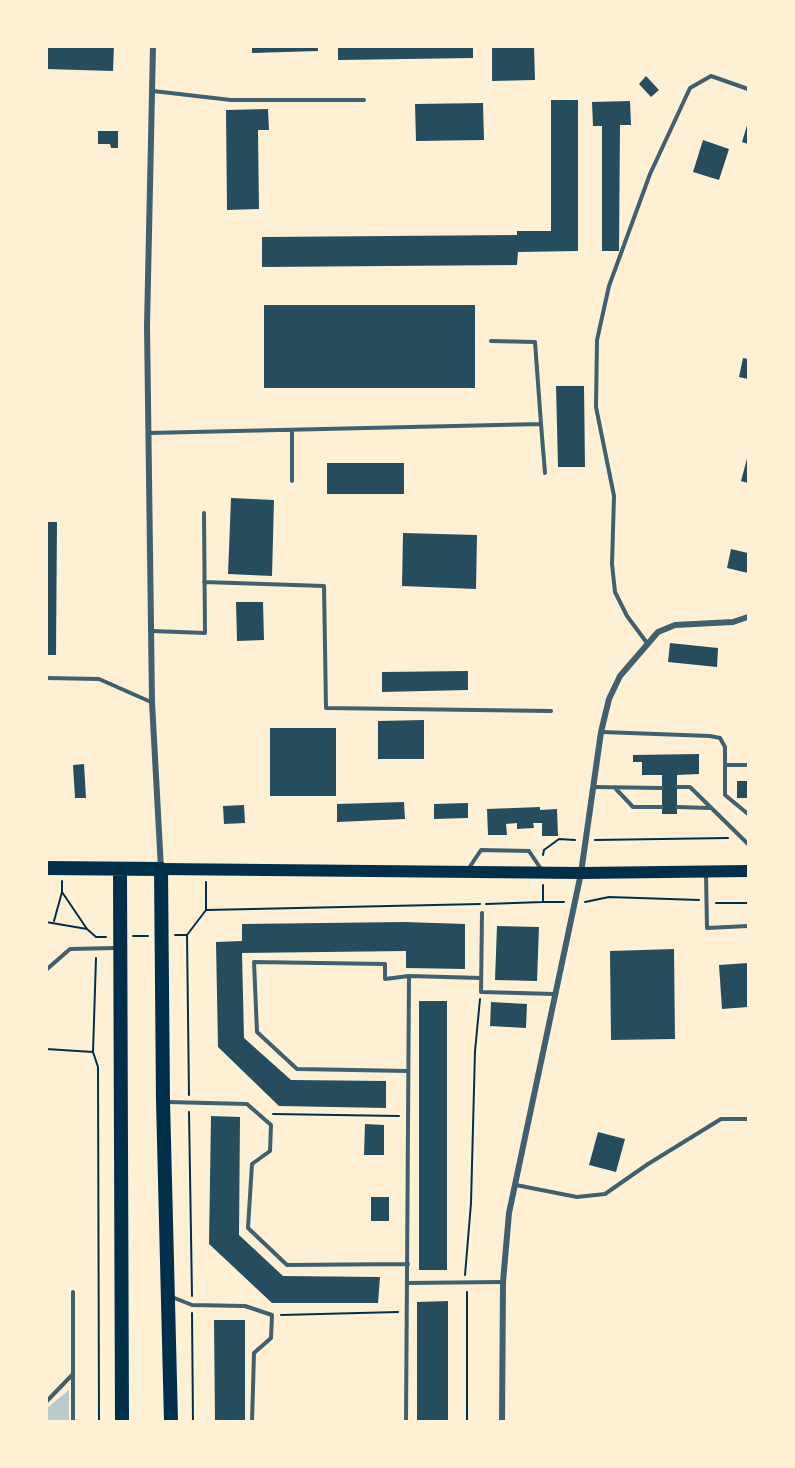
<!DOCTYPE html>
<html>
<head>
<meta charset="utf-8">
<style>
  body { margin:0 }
  #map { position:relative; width:795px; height:1468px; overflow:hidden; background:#fdf0d5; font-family:"Roboto Condensed",sans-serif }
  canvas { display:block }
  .frame { position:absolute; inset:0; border:48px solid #fdf0d5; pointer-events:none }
</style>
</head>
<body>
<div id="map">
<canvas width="795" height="1468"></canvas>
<div class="frame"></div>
</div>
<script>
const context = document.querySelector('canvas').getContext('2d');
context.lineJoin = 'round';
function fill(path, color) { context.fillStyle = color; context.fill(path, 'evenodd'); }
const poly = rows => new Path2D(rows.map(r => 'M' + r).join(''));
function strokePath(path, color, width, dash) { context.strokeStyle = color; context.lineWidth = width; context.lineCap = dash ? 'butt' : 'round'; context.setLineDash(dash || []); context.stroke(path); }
const green = poly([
  [69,1390,69,1421,47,1421,47,1408]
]);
const building = poly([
  [46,46,114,46,113,71,46,69],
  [252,46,318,46,318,51,252,53],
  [338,46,473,46,473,58,338,60],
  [492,46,534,46,535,80,492,81],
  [646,76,659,90,651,97,639,84],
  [551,100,578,100,578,251,518,252,517,265,262,267,262,237,517,235,517,231,551,231],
  [630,101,631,125,620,125,619,251,602,251,602,126,593,126,592,102],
  [483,103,484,140,416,141,415,104],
  [268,109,269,130,258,130,259,209,227,210,226,110],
  [748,122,748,144,742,142],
  [98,131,118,131,118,148,111,148,110,144,98,144],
  [703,140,729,149,719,180,693,172],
  [264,305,475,305,475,388,264,388],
  [743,358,748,359,748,379,739,377],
  [556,386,584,386,585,467,558,467],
  [748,455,748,483,741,481],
  [327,463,404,463,404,494,327,494],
  [231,498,274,500,272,576,228,574],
  [46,522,57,522,56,655,46,655],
  [403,533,477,535,476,589,402,586],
  [731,549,748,553,748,573,727,568],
  [236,602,263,602,264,640,237,641],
  [670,643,718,648,717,667,668,662],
  [468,671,468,690,382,692,382,672],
  [424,720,424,759,378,759,378,721],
  [270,728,336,728,336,796,270,796],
  [699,754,699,774,677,775,677,814,662,814,662,775,642,775,642,762,633,762,633,755],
  [84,764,86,798,75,798,73,765],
  [737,781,748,781,748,798,737,798],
  [404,802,405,819,337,822,337,804],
  [468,803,468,818,434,819,434,804],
  [244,805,245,823,224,824,223,806],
  [540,807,540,810,557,809,558,836,542,836,542,823,533,823,534,828,517,829,517,823,506,824,507,835,488,835,487,809],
  [404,922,465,924,465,969,406,968,406,951,242,953,244,1038,291,1080,386,1081,386,1108,279,1106,218,1047,216,942,242,941,242,924],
  [497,926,539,927,537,981,495,980],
  [674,949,675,1039,611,1040,610,951],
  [748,963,748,1007,722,1009,719,965],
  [419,1001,447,1001,447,1270,419,1270],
  [491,1002,527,1004,526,1028,490,1026],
  [211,1116,240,1117,239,1235,283,1276,380,1277,378,1303,272,1303,209,1244],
  [365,1124,384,1125,384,1155,364,1155],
  [598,1132,625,1139,616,1172,589,1165],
  [371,1197,389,1197,389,1221,371,1221],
  [448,1301,448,1422,417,1422,417,1302],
  [214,1320,245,1320,245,1422,215,1422]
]);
const path = poly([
  [595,840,728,838],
  [543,855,544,850,559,839,575,840],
  [62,881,62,892,87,929,96,937,106,937],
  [543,885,543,902,564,902],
  [585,902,609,897,699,900],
  [716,903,748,903],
  [486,904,543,902],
  [207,910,480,904],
  [54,921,62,892],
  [46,922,87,929],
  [175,935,187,935],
  [133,936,148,936],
  [96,958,93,1052,98,1067,99,1422],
  [46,1049,93,1052],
  [189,1095,187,935,206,910,206,882],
  [189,1112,192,1296],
  [273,1114,399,1116],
  [465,1275,471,1203,475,1051,480,999],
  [467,1292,467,1422],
  [192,1313,193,1422],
  [281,1315,398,1312]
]);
const service = poly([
  [153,91,231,100,364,100],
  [541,424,545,473],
  [292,430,292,481],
  [149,433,541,424,535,342,491,341],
  [204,582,324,586,326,708,551,711],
  [152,631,205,633,204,513],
  [647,643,627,616,615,592,612,564,614,496,596,407,597,340,609,286,650,174,690,88,711,76,748,89],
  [46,678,99,679,151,702],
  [602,732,710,736,720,738,725,747,725,765,748,765],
  [725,765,725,795,748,814],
  [594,787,662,788],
  [677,787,690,787,748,844],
  [615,788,633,807,662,807],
  [677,807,710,808],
  [469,868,481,850,529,851,541,869],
  [706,874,707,928,748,926],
  [482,913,481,992,555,994],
  [46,970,70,949,116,948],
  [408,1071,297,1069,257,1032,254,962,385,964,385,979,409,976,481,978],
  [167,1102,247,1104,271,1125,270,1151,252,1164,248,1228,287,1265,408,1264],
  [516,1185,577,1197,605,1194,648,1164,721,1119,748,1119],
  [407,1283,503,1282],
  [73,1292,73,1422],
  [172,1297,192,1305,245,1306,272,1315,271,1338,254,1353,252,1422],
  [46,1402,73,1374],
  [406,1422,409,976]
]);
const minor = poly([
  [153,46,147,326,152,702,161,869],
  [502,1422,503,1282,509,1213,581,873,601,732,609,699,620,676,658,632,675,625,733,622,748,617]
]);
const primary = poly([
  [161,869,581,873,748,871]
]);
const trunk = poly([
  [46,868,161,869,163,1101,171,1422],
  [120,869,122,1422]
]);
fill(green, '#b9caca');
fill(building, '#264d5e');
strokePath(path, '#003049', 2);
strokePath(service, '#3f606c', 4);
strokePath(minor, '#3f606c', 6);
strokePath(primary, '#003049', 12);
strokePath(trunk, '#003049', 14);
</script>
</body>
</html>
